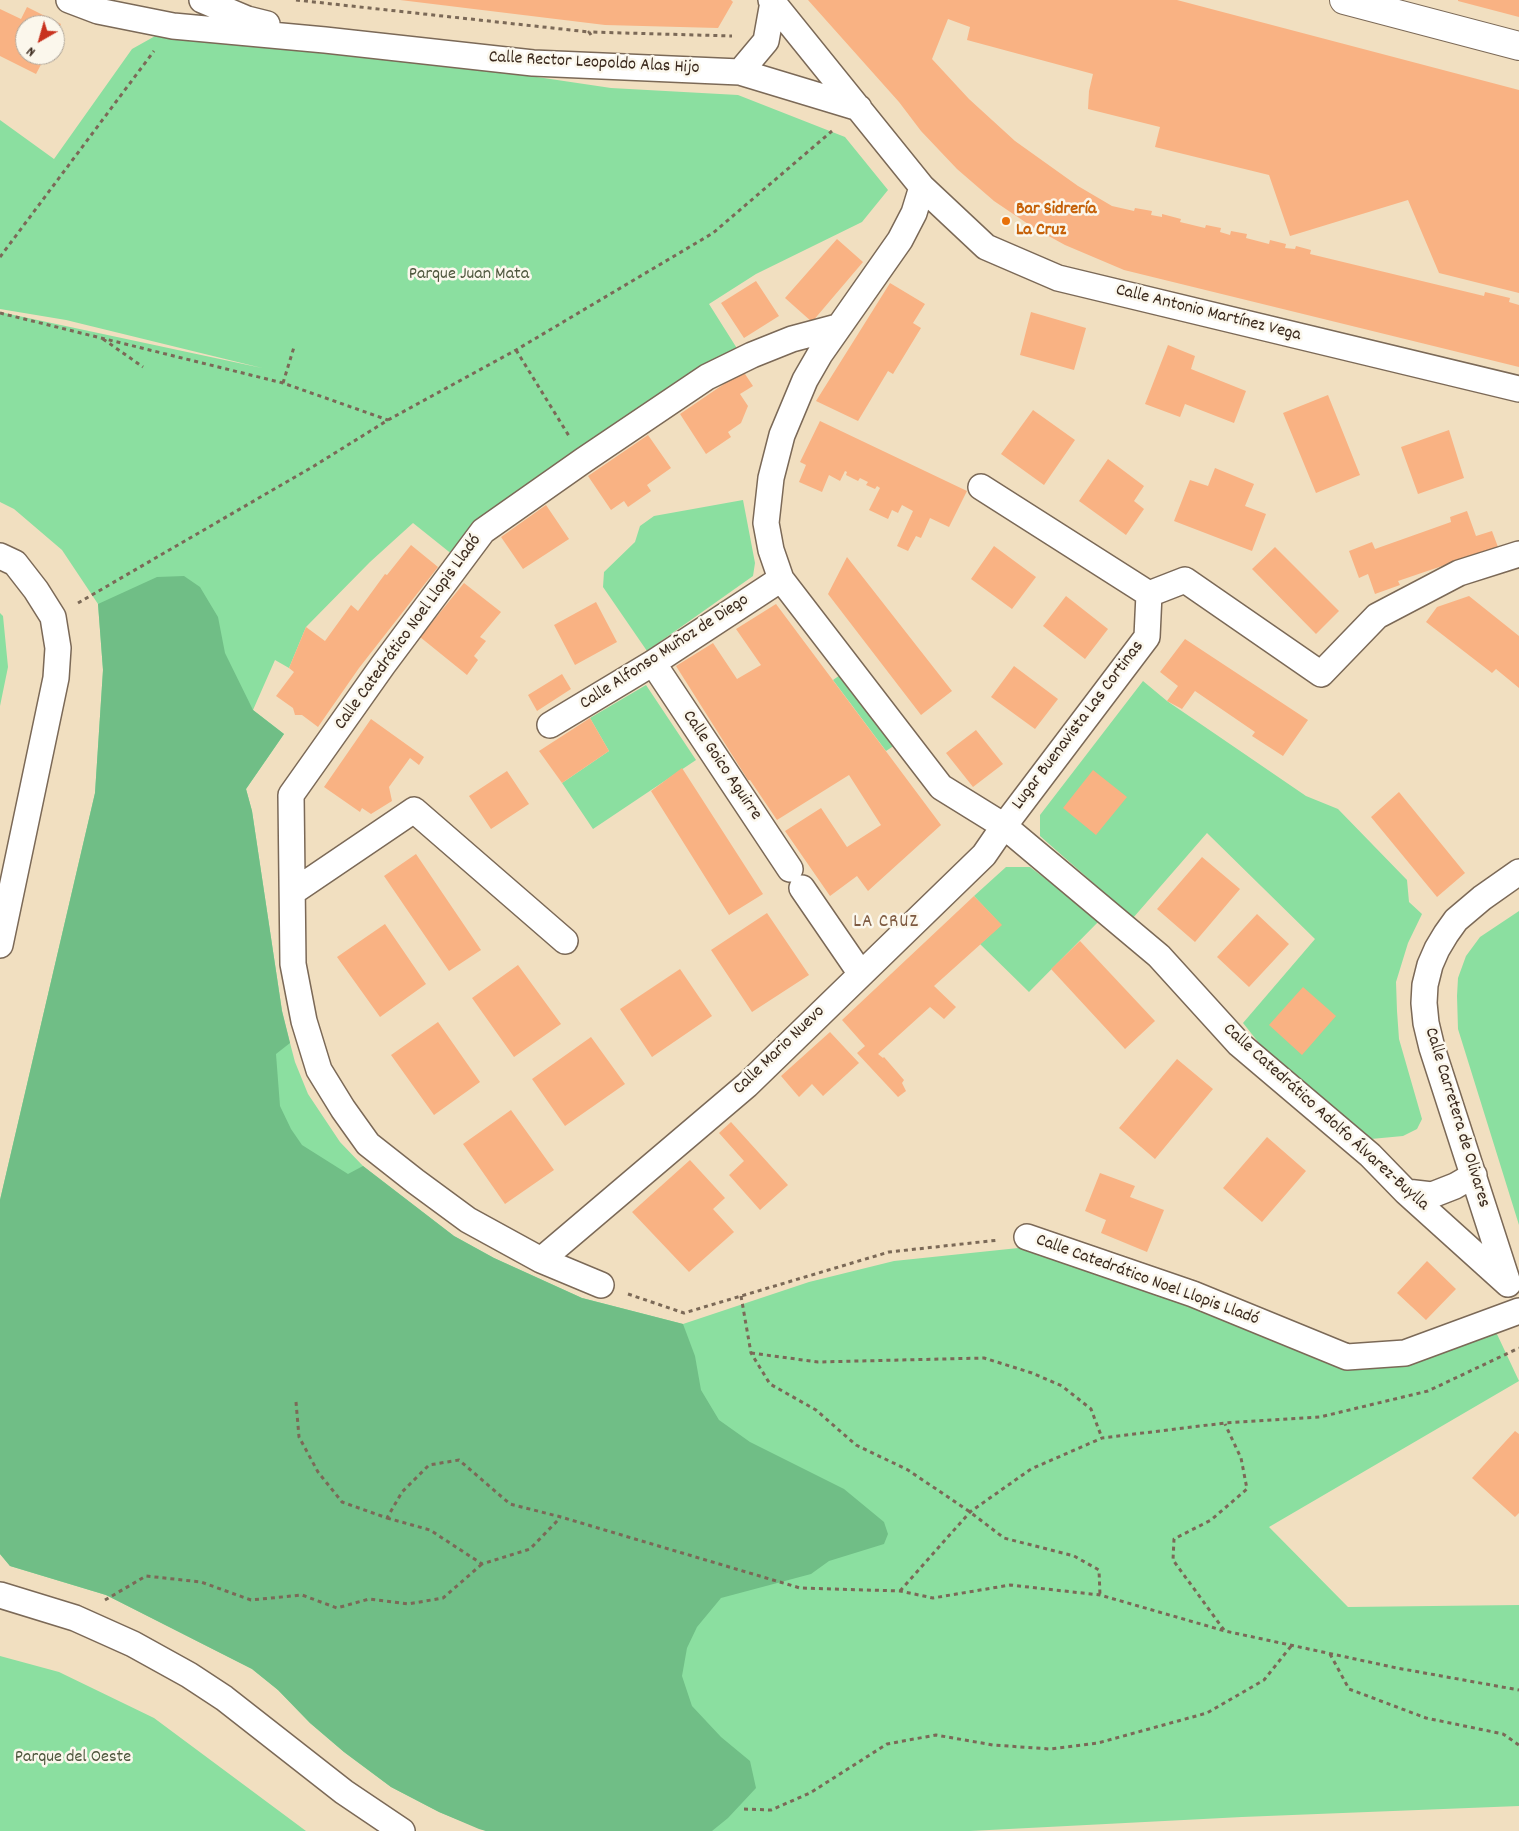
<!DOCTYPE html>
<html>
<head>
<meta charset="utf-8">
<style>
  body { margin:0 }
  #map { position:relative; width:1519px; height:1831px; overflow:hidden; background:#f1dfc0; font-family:Dekko,sans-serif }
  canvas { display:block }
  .north { position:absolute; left:15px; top:15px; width:50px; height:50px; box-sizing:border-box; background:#fbf7ec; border:1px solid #aea59a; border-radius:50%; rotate:218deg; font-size:14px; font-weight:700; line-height:20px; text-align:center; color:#3b2a1e }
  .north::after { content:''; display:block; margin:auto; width:18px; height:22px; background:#c8321e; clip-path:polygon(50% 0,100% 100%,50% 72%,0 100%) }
</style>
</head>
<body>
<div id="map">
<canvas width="1519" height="1831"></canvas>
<div class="north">N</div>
</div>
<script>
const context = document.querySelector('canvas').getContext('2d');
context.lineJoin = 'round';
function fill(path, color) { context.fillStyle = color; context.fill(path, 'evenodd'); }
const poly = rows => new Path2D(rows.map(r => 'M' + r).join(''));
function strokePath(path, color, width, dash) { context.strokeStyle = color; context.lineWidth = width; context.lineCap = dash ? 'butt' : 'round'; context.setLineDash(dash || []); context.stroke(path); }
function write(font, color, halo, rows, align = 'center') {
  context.font = font + ' Dekko,sans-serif'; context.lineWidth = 5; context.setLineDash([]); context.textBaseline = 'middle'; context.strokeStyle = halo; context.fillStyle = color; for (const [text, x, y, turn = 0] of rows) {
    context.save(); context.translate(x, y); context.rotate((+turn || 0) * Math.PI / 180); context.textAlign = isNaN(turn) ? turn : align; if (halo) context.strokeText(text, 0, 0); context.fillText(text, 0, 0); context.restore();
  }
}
const green = poly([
  [173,26,234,32,611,88,738,95,845,137,888,190,862,222,756,274,709,304,738,350,453,555,413,523,370,562,306,627,289,668,275,660,253,710,284,734,246,789,252,811,282,1011,290,1043,295,1062,308,1094,340,1142,363,1166,454,1236,494,1258,582,1298,683,1324,809,1282,894,1261,1028,1247,1144,1285,1354,1367,1496,1332,1519,1381,1269,1527,1348,1607,1519,1605,1519,1806,1242,1817,970,1831,486,1831,439,1812,391,1787,344,1752,310,1723,278,1690,252,1669,106,1595,10,1566,0,1554,0,1200,95,793,103,670,98,604,62,550,14,509,0,502,0,312,262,368,66,320,0,309,0,120,54,159,132,49],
  [743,500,755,563,753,576,647,651,603,587,604,572,635,542,640,526,654,516],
  [0,613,3,616,8,667,0,706],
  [843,673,895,745,886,751,833,680],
  [1143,681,1167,701,1306,796,1338,809,1407,880,1409,902,1422,914,1408,943,1396,982,1397,1011,1399,1039,1422,1119,1417,1129,1403,1136,1371,1139,1267,1053,1243,1023,1315,939,1207,833,1133,918,1040,836,1040,815],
  [646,685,696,760,593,829,562,783,609,751,590,718],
  [1006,867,1030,867,1100,920,1029,992,980,944,1001,925,974,896],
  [1519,911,1519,1225,1458,1029,1457,996,1458,978,1466,956,1480,937],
  [0,1656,59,1672,154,1718,306,1831,0,1831]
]);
const forest = poly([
  [184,576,200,587,218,617,225,653,253,710,284,734,246,789,252,811,282,1011,290,1043,276,1054,280,1106,291,1129,302,1145,348,1174,363,1166,454,1236,494,1258,582,1298,683,1324,695,1356,701,1390,719,1420,750,1442,844,1489,884,1522,888,1534,884,1544,829,1561,811,1574,721,1598,697,1627,687,1648,682,1676,692,1706,721,1737,750,1761,756,1788,728,1818,712,1831,486,1831,479,1829,439,1812,391,1787,344,1752,310,1723,278,1690,252,1669,106,1595,10,1566,0,1554,0,1200,95,793,103,670,98,604,157,577]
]);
const building = poly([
  [400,0,731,0,733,2,718,28,605,25],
  [808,0,1177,0,1519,90,1519,293,1439,273,1408,200,1290,236,1269,175,1155,147,1160,127,1088,109,1089,91,1093,74,967,40,970,27,948,19,932,59,969,99,1015,141,1078,186,1112,206,1134,211,1135,208,1152,211,1151,215,1162,217,1162,214,1181,219,1180,222,1205,228,1206,225,1221,228,1220,232,1230,235,1231,231,1247,234,1246,238,1269,244,1270,240,1286,244,1285,248,1295,249,1296,246,1311,250,1310,254,1484,296,1485,292,1510,298,1509,302,1519,305,1519,367,1124,270,1065,245,1034,228,994,201,957,169,921,131,899,102],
  [1519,0,1519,17,1458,1,1458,0],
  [27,7,61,24,55,37,55,25,25,25,25,55,46,55,36,74,0,56,0,9,21,19],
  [837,239,863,262,812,322,785,298],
  [756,281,779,316,744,338,721,303],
  [890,283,925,304,913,323,921,328,893,374,888,371,858,421,816,401],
  [1031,312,1086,328,1074,370,1020,355],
  [1168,345,1195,356,1191,369,1246,391,1234,423,1185,404,1180,417,1145,404],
  [743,371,753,386,740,394,748,406,741,423,728,432,731,437,706,454,680,414],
  [1328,395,1360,475,1316,493,1283,413],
  [1033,410,1075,440,1044,485,1001,454],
  [820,421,967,491,949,527,930,518,921,538,916,536,908,551,897,546,913,511,902,505,898,513,892,510,888,519,869,510,880,488,877,486,875,489,866,485,868,482,860,478,858,481,846,475,847,472,845,471,840,481,829,475,822,492,799,482,806,465,800,462],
  [1449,430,1464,478,1418,494,1401,447],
  [648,435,671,468,647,485,651,491,628,507,624,501,611,510,588,476],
  [1108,459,1144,486,1134,501,1144,509,1126,535,1079,501],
  [1215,468,1254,484,1245,506,1266,514,1252,551,1174,521,1190,480,1208,486],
  [546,505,569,539,523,569,501,537],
  [1467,511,1476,536,1492,531,1498,547,1398,581,1400,585,1375,594,1368,574,1359,578,1349,551,1372,542,1375,549,1451,522,1450,517],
  [411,545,438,567,359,668,318,727,302,715,295,715,293,708,276,696,294,672,289,668,306,627,325,641,351,605,358,611,385,574,387,575],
  [994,546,1036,577,1012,609,971,579],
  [1275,547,1339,611,1316,634,1252,569],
  [847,557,952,691,921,715,828,594],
  [464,583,501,612,480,637,486,641,474,656,478,660,467,675,420,637],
  [1066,596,1108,629,1085,659,1043,626],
  [1469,596,1519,636,1519,688,1496,669,1492,673,1426,622,1437,607],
  [596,602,617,642,575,665,554,625],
  [776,604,941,825,868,891,857,876,830,896,785,831,821,808,847,847,881,825,849,775,777,820,750,780,748,780,676,666,713,643,737,679,761,665,736,629],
  [1185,639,1308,720,1283,756,1252,736,1255,732,1195,691,1182,709,1167,701,1178,686,1160,672],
  [1014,666,1058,699,1035,729,991,697],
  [562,674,571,689,537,711,528,695],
  [590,718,609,751,562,783,539,751],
  [371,719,424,757,419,765,410,758,389,787,392,801,371,814,362,808,360,812,324,787],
  [976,730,1003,764,973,787,946,753],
  [682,768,763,894,729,915,651,791],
  [1093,770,1127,797,1096,835,1063,808],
  [507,771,529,804,491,829,469,796],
  [1399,792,1465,873,1437,897,1371,817],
  [416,854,481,950,449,971,384,876],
  [1202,857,1240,889,1195,942,1157,909],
  [974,896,1002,925,934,986,956,1007,944,1019,930,1007,878,1054,883,1058,884,1057,904,1080,902,1083,906,1091,898,1097,857,1053,865,1046,842,1020],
  [767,913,809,975,752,1012,711,950],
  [1257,914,1289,944,1249,987,1217,957],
  [385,924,426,984,380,1017,337,957],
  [1080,941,1155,1021,1125,1049,1051,969],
  [518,965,561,1024,514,1057,472,998],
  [680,969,712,1016,652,1057,620,1009],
  [1303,987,1336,1016,1302,1055,1269,1025],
  [438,1022,480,1082,434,1115,391,1055],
  [830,1032,859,1063,823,1096,812,1084,799,1097,781,1076],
  [591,1037,625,1084,565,1126,532,1079],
  [1177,1059,1213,1089,1155,1159,1119,1128],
  [511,1110,554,1170,505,1204,463,1144],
  [731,1122,788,1185,760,1210,729,1175,744,1161,719,1133],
  [1267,1137,1306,1171,1262,1222,1223,1188],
  [690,1160,725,1198,713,1209,734,1232,689,1272,632,1212],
  [1100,1173,1135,1186,1130,1197,1164,1210,1147,1252,1101,1233,1106,1220,1085,1211],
  [1427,1261,1456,1289,1426,1320,1397,1293],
  [1515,1431,1519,1434,1519,1513,1515,1517,1472,1478]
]);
const path = poly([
  [296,0,589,32],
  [591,35,589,32,732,36],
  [0,257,154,51],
  [0,313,283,383,388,420],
  [103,339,143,367],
  [516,350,569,436],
  [283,383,294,347],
  [78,603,314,466,388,420,516,350,713,233,832,131],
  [628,1294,684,1313,889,1252,999,1240],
  [741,1296,751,1353,770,1384,816,1410,856,1445,908,1470,970,1512,1004,1538,1074,1556,1099,1570,1100,1595],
  [751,1353,818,1362,984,1358,1032,1373,1062,1386,1091,1409,1102,1438],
  [296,1402,299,1437,318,1472,342,1502,387,1518,402,1492,429,1465,459,1460,510,1504,561,1517,800,1588,900,1591,933,1598,1010,1585,1100,1595,1225,1631,1397,1668,1519,1690],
  [387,1518,430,1530,482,1564,530,1549,560,1518],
  [900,1591,970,1512,1031,1469,1102,1438,1225,1423,1320,1417,1428,1391,1519,1348],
  [105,1600,146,1576,201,1582,251,1600,302,1595,337,1608,369,1599,408,1604,443,1598,482,1564],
  [1224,1630,1173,1560,1174,1539,1211,1520,1247,1489,1241,1458,1225,1424],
  [1330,1654,1349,1689,1426,1718,1503,1734,1519,1745],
  [744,1809,771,1810,810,1793,887,1744,936,1735,993,1745,1050,1749,1098,1743,1207,1713,1264,1680,1292,1645]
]);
const minor = poly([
  [69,0,98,11,173,26,325,40,533,63,740,72,859,108],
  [202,0,247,19,267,24],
  [771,0,922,187,914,213,900,240,820,354,805,380,782,435,771,478,766,523,771,550,781,579,941,787,1004,826,1159,956,1239,1044,1370,1155,1406,1192,1508,1284],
  [740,72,766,41,773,2],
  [922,187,986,247,1058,278,1519,389],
  [0,556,15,563,36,590,53,617,58,648,56,678,0,945],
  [1149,594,1185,580,1321,674,1377,616,1459,573,1519,554],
  [653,663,790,869],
  [550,725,653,663,781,579],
  [802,888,861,974],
  [293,892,414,810,565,941],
  [1406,1192,1432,1195,1455,1186,1474,1175],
  [1027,1237,1193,1294,1347,1357,1405,1353,1519,1311],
  [541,1260,747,1085,984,855,1004,826,1147,637,1149,594,981,487],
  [1508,1283,1432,1048,1426,1023,1424,1003,1425,985,1430,965,1437,949,1446,934,1456,920,1482,898,1519,872],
  [601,1285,541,1260,468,1220,415,1181,368,1144,343,1109,319,1070,304,1021,293,964,291,795,383,665,483,531,584,460,707,377,752,355,792,339,837,327],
  [0,1595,75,1618,133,1644,189,1675,224,1698,344,1792,402,1831]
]);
const trunk = poly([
  [1344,0,1519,46]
]);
const markers = [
  [1006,221,5,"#e8710a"]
];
const streetNames = [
  ["Calle Rector Leopoldo Alas Hijo",594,64,3],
  ["Calle Antonio Martínez Vega",1208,314,14],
  ["Calle Catedrático Noel Llopis Lladó",409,633,-54],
  ["Calle Alfonso Muñoz de Diego",665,653,-33],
  ["Lugar Buenavista Las Cortinas",1079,726,-53],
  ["Calle Goico Aguirre",721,766,56],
  ["Calle Mario Nuevo",780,1051,-44],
  ["Calle Catedrático Adolfo Álvarez-Buylla",1325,1118,42],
  ["Calle Carretera de Olivares",1456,1118,73],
  ["Calle Catedrático Noel Llopis Lladó",1147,1281,20]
];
const foodNames = [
  ["Bar Sidrería",1016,211],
  ["La Cruz",1016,232]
];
const parkNames = [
  ["Parque Juan Mata",469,276],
  ["Parque del Oeste",73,1759]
];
const neighbourhoodNames = [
  ["LA CRUZ",886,923]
];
fill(green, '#8bdfa0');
fill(forest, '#70be86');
fill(building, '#f9b283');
strokePath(minor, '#7b6957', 28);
strokePath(trunk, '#7b6957', 30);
strokePath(path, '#7b6957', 3, [4, 4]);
strokePath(minor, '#fff', 25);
strokePath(trunk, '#fff', 28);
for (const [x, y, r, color] of markers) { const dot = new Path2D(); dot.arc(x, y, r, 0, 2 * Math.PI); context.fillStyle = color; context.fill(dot); strokePath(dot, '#fbf7ec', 2); }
write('18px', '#3b2a1e', '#fbf7ec', streetNames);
write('bold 18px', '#c56008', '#fbf7ec', foodNames, 'left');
write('18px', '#4f573e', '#fbf7ec', parkNames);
context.letterSpacing = '1px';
write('19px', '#7e5a41', '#fbf7ec', neighbourhoodNames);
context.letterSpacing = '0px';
</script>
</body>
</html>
